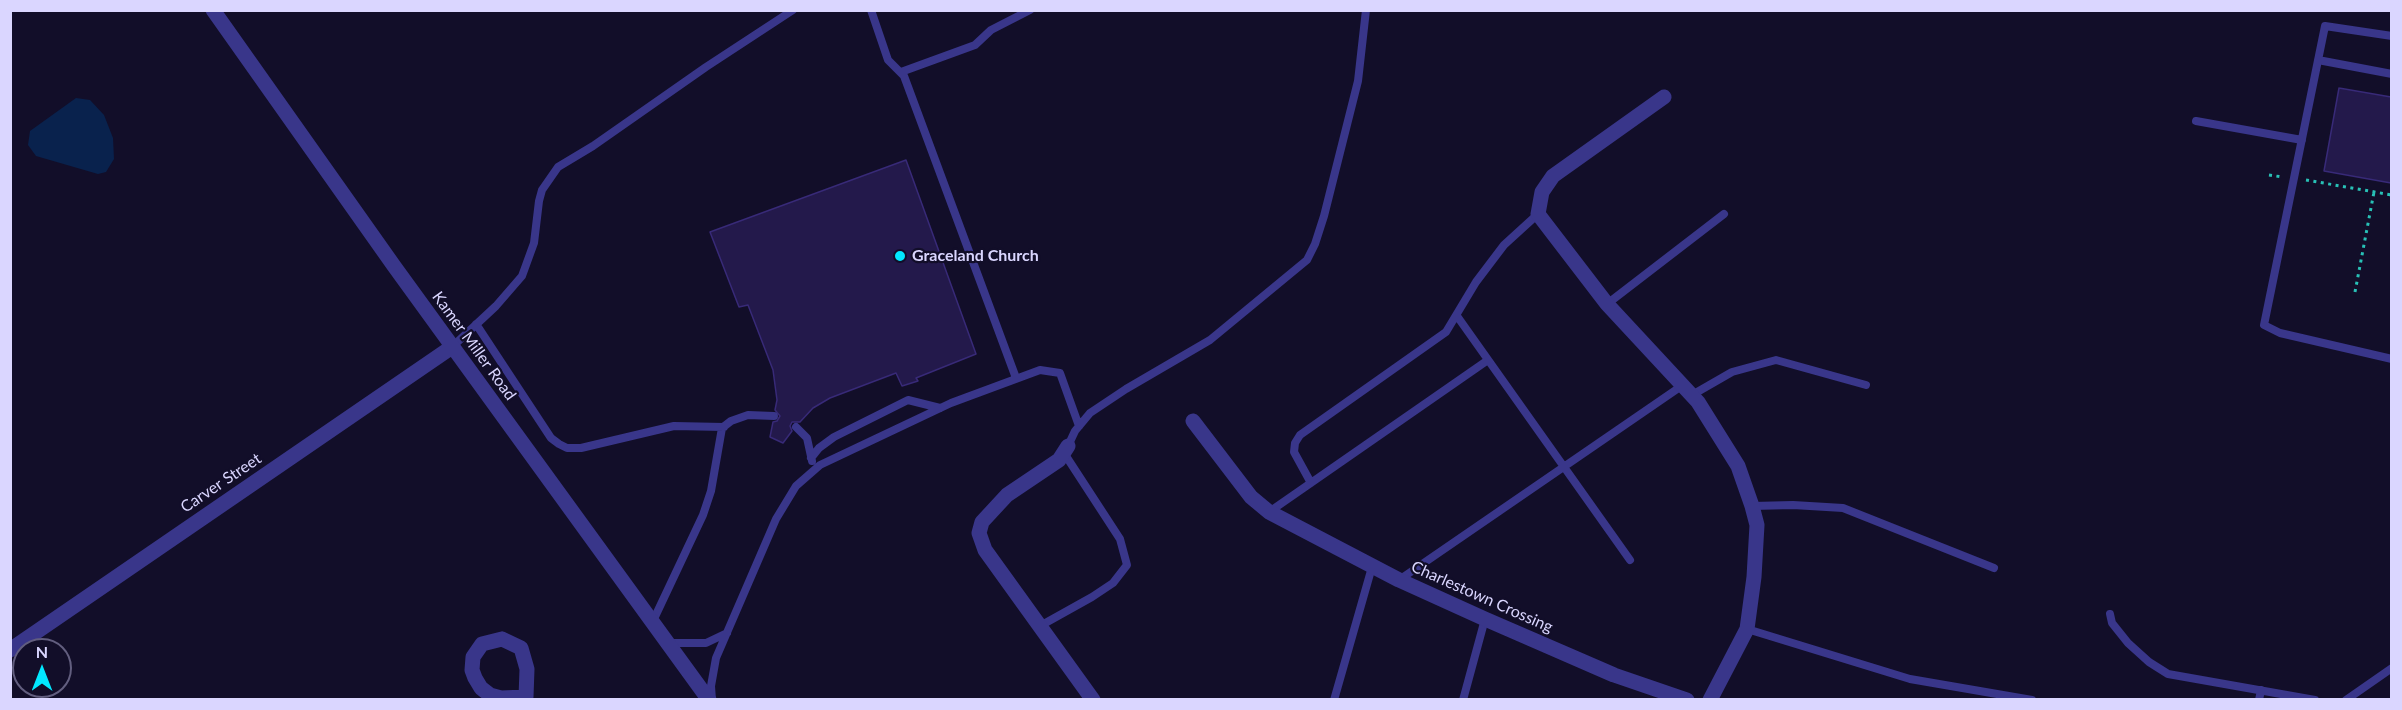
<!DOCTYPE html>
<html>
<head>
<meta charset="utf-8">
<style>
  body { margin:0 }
  #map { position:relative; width:2402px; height:710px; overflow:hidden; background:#120e29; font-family:Lato,sans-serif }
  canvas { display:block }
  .frame { position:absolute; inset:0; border:12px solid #dad6ff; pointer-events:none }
  .north { position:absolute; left:12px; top:638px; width:60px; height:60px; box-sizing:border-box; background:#120e29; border:2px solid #625e7f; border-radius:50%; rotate:0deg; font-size:16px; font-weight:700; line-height:24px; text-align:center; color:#dad6ff }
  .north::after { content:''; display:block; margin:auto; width:21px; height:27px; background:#02e8ff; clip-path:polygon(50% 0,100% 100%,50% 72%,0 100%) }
</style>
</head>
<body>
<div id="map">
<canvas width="2402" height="710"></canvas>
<div class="frame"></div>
<div class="north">N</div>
</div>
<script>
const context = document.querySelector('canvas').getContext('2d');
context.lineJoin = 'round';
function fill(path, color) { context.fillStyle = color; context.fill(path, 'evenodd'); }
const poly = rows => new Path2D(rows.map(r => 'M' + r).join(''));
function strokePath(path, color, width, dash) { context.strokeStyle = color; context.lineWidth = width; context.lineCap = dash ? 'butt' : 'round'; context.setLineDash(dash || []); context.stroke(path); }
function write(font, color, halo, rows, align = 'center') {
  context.font = font + ' Lato,sans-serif'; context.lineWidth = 4.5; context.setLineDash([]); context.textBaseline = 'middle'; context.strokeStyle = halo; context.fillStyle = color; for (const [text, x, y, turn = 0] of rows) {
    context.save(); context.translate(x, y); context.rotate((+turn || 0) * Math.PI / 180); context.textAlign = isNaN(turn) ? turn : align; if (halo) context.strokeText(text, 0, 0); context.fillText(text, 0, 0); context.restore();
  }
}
const water = poly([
  [76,98,90,100,104,115,113,138,114,159,106,172,98,174,36,156,28,145,30,131]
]);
const building = poly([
  [2339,88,2391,97,2391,183,2324,171,2339,88],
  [906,160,976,354,916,378,918,381,902,386,896,373,830,398,813,408,800,422,792,422,790,426,792,431,783,443,770,437,773,422,777,421,780,416,775,410,777,400,773,370,748,305,739,307,710,232,906,160]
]);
const path = poly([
  [2269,175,2282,177],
  [2306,180,2392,195],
  [2355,292,2374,192]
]);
const lane = poly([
  [871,10,888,60,904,76,1016,378],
  [2392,36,2325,26,2264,325,2280,333,2392,359],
  [2318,60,2392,74],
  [901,72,975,45,991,30,1030,10],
  [2196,121,2302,140],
  [1607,304,1724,214],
  [1457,316,1630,560],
  [476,324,551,438,559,444,567,448,581,448,674,426,724,427],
  [452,347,496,306,522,276,534,243,539,201,542,190,558,167,593,146,706,67,793,10],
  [1692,395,1732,372,1776,360,1866,385],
  [796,427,807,438,812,461],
  [1068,446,1075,431,1090,413,1126,389,1210,340,1307,260,1315,244,1324,216,1358,81,1366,10],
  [811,458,819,448,834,437,908,400,940,408],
  [1311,483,1294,452,1295,443,1300,435,1446,332,1476,282,1504,245,1538,214],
  [1752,506,1793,505,1843,508,1994,568],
  [1269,512,1488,360],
  [1399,580,1683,385],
  [2110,614,2112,623,2128,643,2149,662,2168,674,2315,700],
  [653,621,703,515,711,491,722,428,731,421,748,415,774,416],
  [1040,626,1092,597,1113,583,1127,565,1120,539,1064,453],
  [1747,629,1910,679,2032,700],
  [669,643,706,643,727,633],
  [712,700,711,686,716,658,776,519,796,486,820,465,951,403,1040,370,1060,373,1079,426],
  [1334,700,1372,567],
  [1463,700,1485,619],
  [2259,700,2261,690],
  [2346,700,2392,668]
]);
const street = poly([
  [213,10,394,266,709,700],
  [1664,97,1553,176,1542,192,1538,214,1607,304,1698,402,1738,466,1752,506,1757,525,1754,577,1747,629,1710,700],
  [1193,421,1251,497,1269,512,1399,580,1485,619,1614,675,1687,700],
  [1068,446,1059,460,1007,495,982,522,979,533,985,550,1093,700],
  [502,639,521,648,527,669,526,697,501,698,490,695,481,688,475,678,472,670,473,657,482,644,502,639],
  [10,650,452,347]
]);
const markers = [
  [900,256,6,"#02e8ff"]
];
const poiNames = [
  ["Graceland Church",912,256]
];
const streetNames = [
  ["Kamer Miller Road",474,346,54],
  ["Carver Street",221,483,-34],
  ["Charlestown Crossing",1482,597,24]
];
fill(water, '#09224d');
fill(building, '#23194b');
strokePath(building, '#382a78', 1.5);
strokePath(path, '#28c1b6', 3, [3, 4.5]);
strokePath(lane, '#39368a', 8);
strokePath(street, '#39368a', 15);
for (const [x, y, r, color] of markers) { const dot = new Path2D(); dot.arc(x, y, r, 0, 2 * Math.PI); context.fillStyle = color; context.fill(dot); strokePath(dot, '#120e29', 2); }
write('bold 16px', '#dad6ff', '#120e29', poiNames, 'left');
write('16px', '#dad6ff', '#120e29', streetNames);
</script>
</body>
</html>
